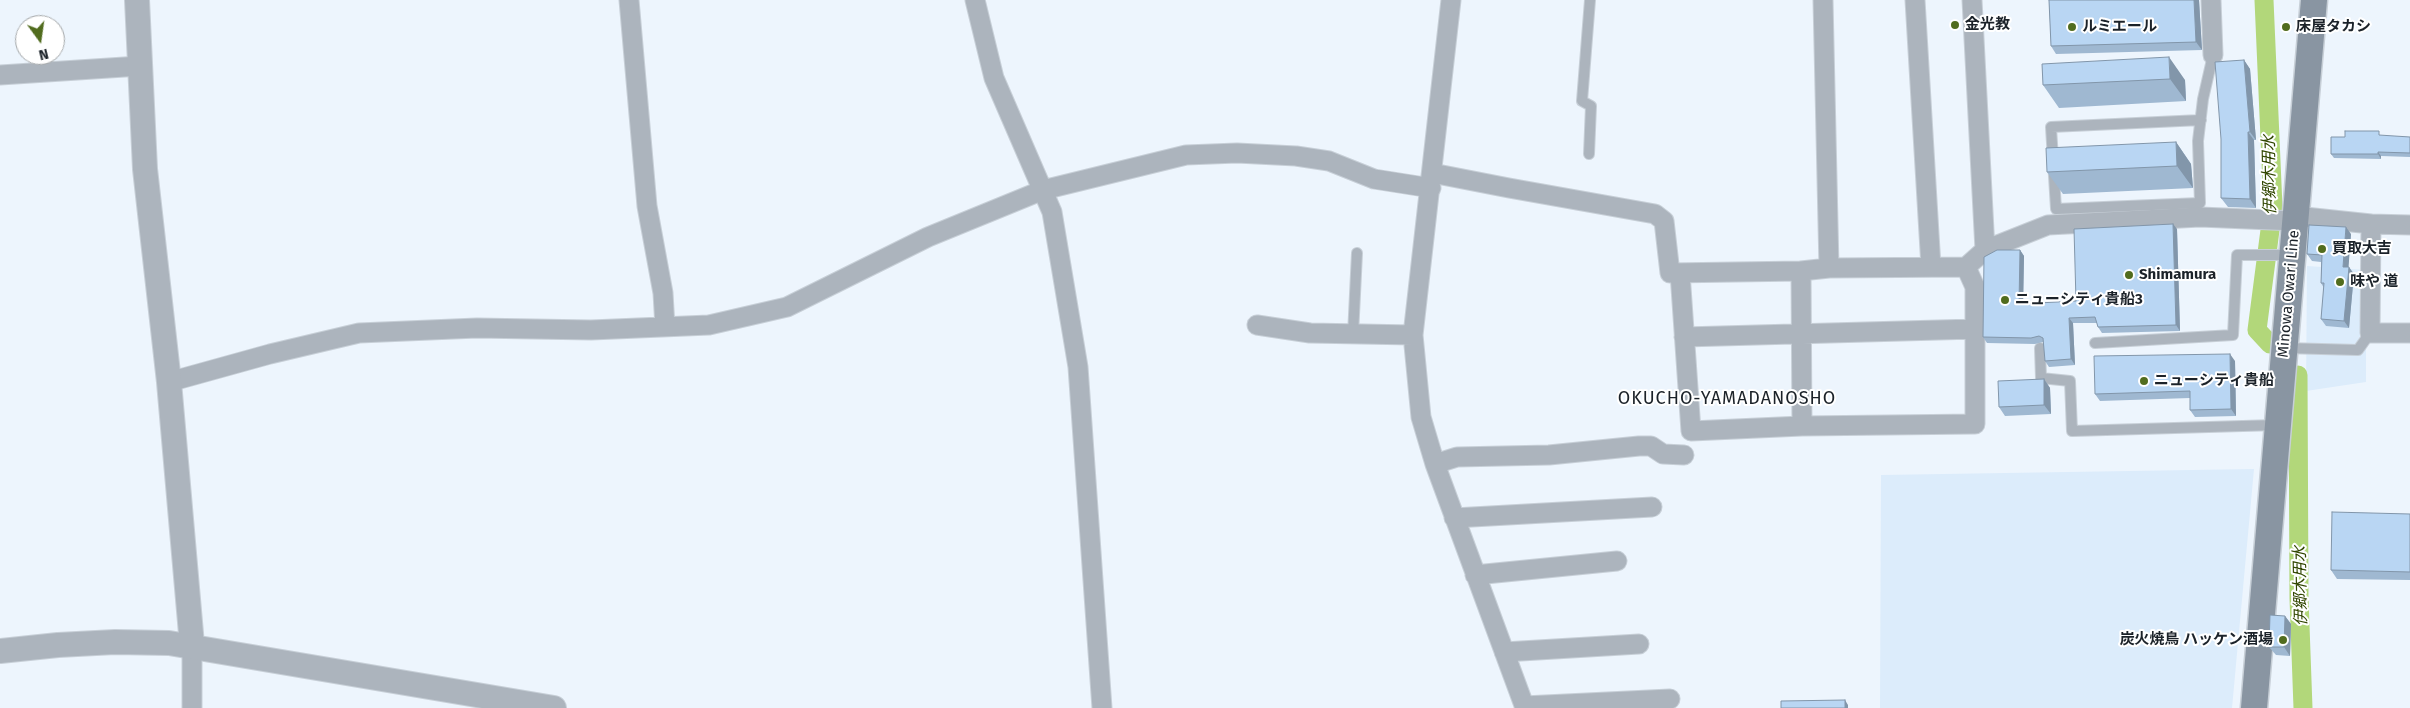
<!DOCTYPE html>
<html>
<head>
<meta charset="utf-8">
<style>
  body { margin:0 }
  #map { position:relative; width:2410px; height:708px; overflow:hidden; background:#edf5fd; font-family:"Fira Sans",sans-serif }
  canvas { display:block }
  .north { position:absolute; left:15px; top:15px; width:50px; height:50px; box-sizing:border-box; background:#fff; border:1px solid #a4a7a9; border-radius:50%; rotate:166deg; font-size:14px; font-weight:700; line-height:20px; text-align:center; color:#1b2229 }
  .north::after { content:''; display:block; margin:auto; width:18px; height:22px; background:#516c1e; clip-path:polygon(50% 0,100% 100%,50% 72%,0 100%) }
</style>
</head>
<body>
<div id="map">
<canvas width="2410" height="708"></canvas>
<div class="north">N</div>
</div>
<script>
const context = document.querySelector('canvas').getContext('2d');
context.lineJoin = 'round';
function fill(path, color) { context.fillStyle = color; context.fill(path, 'evenodd'); }
const poly = rows => new Path2D(rows.map(r => 'M' + r).join(''));
function strokePath(path, color, width, dash) { context.strokeStyle = color; context.lineWidth = width; context.lineCap = dash ? 'butt' : 'round'; context.setLineDash(dash || []); context.stroke(path); }
function write(font, color, halo, rows, align = 'center') {
  context.font = font + ' "Fira Sans","Noto Sans JP",sans-serif'; context.lineWidth = 4; context.setLineDash([]); context.textBaseline = 'middle'; context.strokeStyle = halo; context.fillStyle = color; for (const [text, x, y, turn = 0] of rows) {
    context.save(); context.translate(x, y); context.rotate((+turn || 0) * Math.PI / 180); context.textAlign = isNaN(turn) ? turn : align; if (halo) context.strokeText(text, 0, 0); context.fillText(text, 0, 0); context.restore();
  }
}
const built = poly([
  [2307,266,2366,270,2366,382,2306,391],
  [2254,469,2232,708,1880,708,1881,475]
]);
const canal = poly([
  [2264,0,2273,207,2257,330,2270,344],
  [2298,375,2299,598,2303,708]
]);
const service = poly([
  [2201,120,2051,127,2056,209,2200,203,2198,141,2203,99,2213,55],
  [1589,154,1591,106,1582,101,1590,0],
  [1353,335,1357,253],
  [2095,343,2233,335,2237,255,2291,255],
  [2040,348,2041,378,2070,381,2072,431,2277,425],
  [2285,348,2358,350,2370,333]
]);
const minor = poly([
  [629,0,647,206,663,293,665,327],
  [975,0,994,78,1052,212,1078,367,1102,708],
  [1451,0,1413,335,1421,417,1435,464,1525,708],
  [1823,0,1829,268,1966,267,1985,250,2048,225,2200,217,2295,221],
  [1915,0,1931,267],
  [1972,0,1985,250],
  [2211,0,2213,55],
  [0,75,140,66],
  [1432,173,1509,188,1655,214,1664,221,1670,273,1801,271],
  [2295,216,2371,224],
  [2410,225,2371,224,2370,333,2410,333],
  [1829,268,1801,271,1802,426,1975,424,1975,287,1966,267],
  [1680,273,1691,431,1802,426],
  [1257,325,1310,333,1413,335],
  [1684,337,1975,329],
  [169,382,270,354,359,333,477,328,591,330,709,325,787,307,928,237,1043,190,1186,155,1237,153,1296,156,1329,161,1374,179,1431,188],
  [1435,464,1457,457,1549,455,1639,446,1651,446,1663,454,1684,455],
  [1454,518,1652,507],
  [1475,575,1617,561],
  [192,645,192,708],
  [1504,652,1639,644],
  [1524,706,1670,699]
]);
const tertiary = poly([
  [137,0,145,169,169,382,192,645],
  [0,651,58,645,115,642,169,643,554,708]
]);
const secondary = poly([
  [2254,708,2314,0]
]);
const wall = poly([
  [2049,0,2199,0,2202,50,2056,54,2051,46],
  [2244,60,2250,69,2256,140,2254,140,2256,208,2228,207,2221,198],
  [2042,64,2185,80,2186,101,2059,108,2043,85],
  [2382,136,2410,137,2410,157,2381,156,2381,159,2334,158,2331,154],
  [2176,142,2191,164,2193,188,2063,194,2047,172],
  [2177,229,2180,331,2102,333,2098,327,2097,323,2073,323,2075,365,2049,367,2045,361,2044,342,2043,342,2035,344,1987,343,1983,337,2020,250,2024,256,2023,304,2076,301],
  [2351,234,2348,267,2354,274,2349,328,2326,326,2321,319,2324,288,2321,283,2321,262,2312,261,2307,254],
  [2235,361,2236,416,2195,417,2190,410,2190,398,2100,401,2095,394],
  [2044,379,2050,388,2051,414,2005,416,1999,407],
  [2410,514,2410,580,2337,579,2331,570],
  [2285,616,2291,624,2290,656,2276,655,2269,647]
]);
const shadedWall = poly([
  [2194,0,2199,0,2202,50,2196,42],
  [2169,57,2185,80,2186,101,2170,79],
  [2244,60,2250,69,2256,140,2250,132],
  [2248,132,2254,140,2256,208,2250,199],
  [2176,142,2191,164,2193,188,2177,166],
  [2378,152,2381,156,2381,159,2378,154],
  [2173,224,2177,229,2180,331,2176,325],
  [2346,227,2351,234,2348,274,2343,267],
  [2020,250,2024,256,2023,310,2019,304],
  [2349,267,2354,274,2349,328,2344,321],
  [2069,318,2073,323,2075,365,2071,359],
  [2230,354,2235,361,2236,416,2231,409],
  [2044,379,2050,388,2051,414,2044,405],
  [2285,616,2291,624,2290,656,2284,647],
  [1845,700,1848,705,1848,708,1845,708]
]);
const building = poly([
  [2049,0,2194,0,2196,42,2051,46,2049,0],
  [2169,57,2170,79,2043,85,2042,64,2169,57],
  [2244,60,2250,132,2248,132,2250,199,2221,198,2221,139,2215,62,2244,60],
  [2345,131,2379,131,2379,135,2410,137,2410,153,2378,152,2378,154,2331,154,2331,137,2345,137,2345,131],
  [2176,142,2177,166,2047,172,2046,148,2176,142],
  [2173,224,2176,325,2098,327,2095,317,2069,318,2071,359,2045,361,2043,338,2039,336,2031,338,1983,337,1984,257,1997,250,2020,250,2019,304,2076,301,2074,229,2173,224],
  [2309,225,2346,227,2343,267,2349,267,2344,321,2321,319,2324,283,2321,283,2322,255,2307,254,2309,225],
  [2230,354,2231,409,2190,410,2190,391,2095,394,2094,356,2230,354],
  [2044,379,2044,405,1999,407,1998,381,2044,379],
  [2332,512,2410,514,2410,572,2331,570,2332,512],
  [2270,615,2285,616,2284,647,2269,647,2270,615],
  [1845,700,1845,708,1781,708,1781,701,1845,700]
]);
const markers = [
  [1955,25,5,"#516c1e"],
  [2072,27,5,"#516c1e"],
  [2286,27,5,"#516c1e"],
  [2322,249,5,"#516c1e"],
  [2129,275,5,"#516c1e"],
  [2340,282,5,"#516c1e"],
  [2005,300,5,"#516c1e"],
  [2144,381,5,"#516c1e"],
  [2283,640,5,"#516c1e"]
];
const poiNames = [
  ["金光教",1965,25],
  ["ルミエール",2082,27],
  ["床屋タカシ",2296,27],
  ["買取大吉",2332,249],
  ["Shimamura",2139,275],
  ["味や 道",2350,282],
  ["ニューシティ貴船3",2015,300],
  ["ニューシティ貴船",2154,381],
  ["炭火焼鳥 ハッケン酒場",2273,640,"right"]
];
const streetNames = [
  ["Minowa Owari Line",2289,294,-85]
];
const waterNames = [
  ["伊郷木用水",2270,175,-91],
  ["伊郷木用水",2301,586,-91]
];
const quarterNames = [
  ["OKUCHO-YAMADANOSHO",1727,399]
];
fill(built, '#dcecfb');
strokePath(canal, '#b2d77a', 19);
strokePath(service, '#c7cfd7', 12);
strokePath(minor, '#c7cfd7', 21);
strokePath(tertiary, '#c7cfd7', 26);
strokePath(secondary, '#c7cfd7', 29);
strokePath(service, '#acb4bd', 10);
strokePath(minor, '#acb4bd', 19);
strokePath(tertiary, '#acb4bd', 24);
strokePath(secondary, '#8995a2', 26);
fill(wall, '#9fb8d1');
fill(shadedWall, '#8296aa');
fill(building, '#b9d6f3');
strokePath(building, '#8296aa', 1);
for (const [x, y, r, color] of markers) { const dot = new Path2D(); dot.arc(x, y, r, 0, 2 * Math.PI); context.fillStyle = color; context.fill(dot); strokePath(dot, '#fff', 2); }
write('bold 15px', '#1b2229', '#fff', poiNames, 'left');
write('15px', '#1b2229', '#fff', streetNames);
write('italic 16px', '#314600', '#fff', waterNames);
context.letterSpacing = '1px';
write('18px', '#1b2229', '#fff', quarterNames);
context.letterSpacing = '0px';
</script>
</body>
</html>
